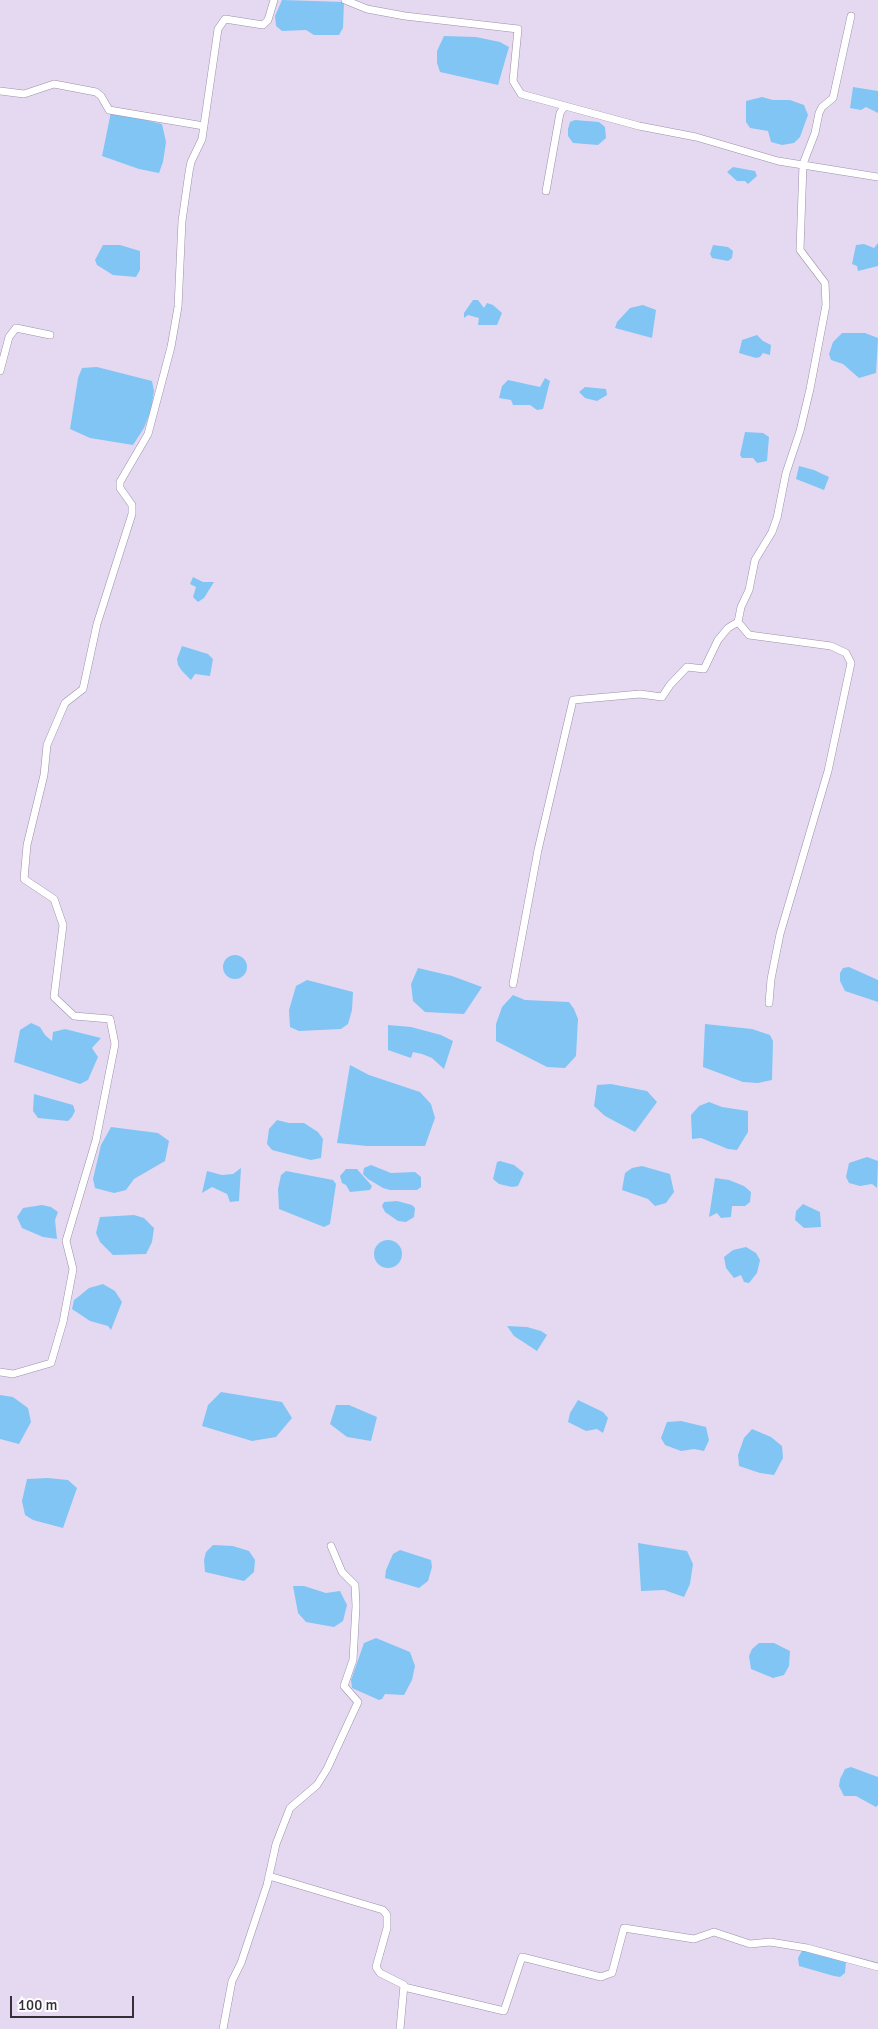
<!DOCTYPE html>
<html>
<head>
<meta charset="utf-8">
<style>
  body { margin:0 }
  #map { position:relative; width:878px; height:2029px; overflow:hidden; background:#e5d9f2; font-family:Signika,sans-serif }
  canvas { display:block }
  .scale { position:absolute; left:10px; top:1996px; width:124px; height:22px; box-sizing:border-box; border:2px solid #342f39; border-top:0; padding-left:6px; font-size:15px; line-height:18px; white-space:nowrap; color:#342f39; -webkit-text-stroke:4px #fff; paint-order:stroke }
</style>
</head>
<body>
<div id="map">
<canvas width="878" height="2029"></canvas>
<div class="scale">100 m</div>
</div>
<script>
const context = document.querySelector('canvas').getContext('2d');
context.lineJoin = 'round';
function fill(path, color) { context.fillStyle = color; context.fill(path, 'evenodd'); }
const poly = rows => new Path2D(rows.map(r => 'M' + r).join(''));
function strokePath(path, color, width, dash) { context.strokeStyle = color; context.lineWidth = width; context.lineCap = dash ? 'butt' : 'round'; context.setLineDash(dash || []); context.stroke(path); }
const water = poly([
  [282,0,344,2,343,28,339,35,314,35,306,30,282,31,276,26,275,16],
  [444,36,476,37,500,42,509,47,498,85,440,72,437,63,437,51],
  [853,87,878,91,878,113,866,107,861,110,850,108],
  [762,97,773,100,790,100,804,105,808,115,800,137,794,143,782,145,771,142,768,131,750,128,746,122,746,101],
  [111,112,162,124,166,142,163,162,159,173,139,169,102,156],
  [575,120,599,122,605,127,606,138,598,145,573,143,568,136,568,129,570,122],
  [733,167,755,171,757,176,748,184,745,181,737,181,727,172],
  [878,243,878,266,858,271,857,266,852,264,856,245,864,244,874,248],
  [103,245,120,245,140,251,140,270,136,277,113,275,97,265,95,260],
  [713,245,728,247,733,251,732,258,728,261,712,258,710,254],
  [473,300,478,300,484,308,487,303,493,305,502,313,497,325,478,325,479,318,468,315,464,318,464,313],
  [643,305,656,310,652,338,615,328,617,322,630,308],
  [842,333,865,333,878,338,876,373,859,378,843,364,831,360,829,354,833,342],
  [757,335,763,341,771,345,770,355,763,353,760,357,756,358,739,353,742,340],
  [97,367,152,381,154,391,151,410,144,428,133,445,90,438,70,429,78,378,82,368],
  [545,378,550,381,543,409,537,410,530,405,513,405,511,400,499,398,502,386,508,380,540,387],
  [585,387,606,389,607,395,597,401,585,398,579,392],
  [745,432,763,433,769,437,767,461,757,463,753,458,742,458,740,455],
  [799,466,814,470,829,477,824,490,796,479],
  [193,577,203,582,214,582,204,598,198,602,193,597,196,587,190,584],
  [182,646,208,654,213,659,210,676,195,674,191,680,182,671,178,665,177,659],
  '223 967a12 12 0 1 1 24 0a12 12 0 1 1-24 0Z',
  [849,967,878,980,878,1002,845,991,840,981,840,973,843,968],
  [418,968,452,976,482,987,464,1014,425,1012,413,1001,411,984],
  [307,980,353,992,352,1010,348,1024,341,1029,299,1031,290,1027,289,1010,296,986],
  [513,995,525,1000,569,1002,574,1009,578,1019,576,1056,565,1068,547,1067,496,1041,496,1024,502,1007],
  [31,1023,40,1027,45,1035,52,1041,53,1032,65,1029,101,1038,92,1048,98,1057,88,1080,80,1084,14,1062,20,1030],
  [705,1024,752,1029,770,1035,773,1041,772,1080,758,1083,743,1082,703,1067],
  [388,1025,411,1027,441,1035,453,1041,444,1069,432,1058,422,1054,413,1052,411,1058,388,1050],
  [350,1065,369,1075,420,1092,431,1104,435,1118,425,1146,367,1146,337,1143],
  [611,1084,647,1091,657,1102,635,1132,605,1116,594,1106,597,1085],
  [34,1094,73,1105,75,1111,72,1117,68,1121,38,1118,33,1111],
  [709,1102,722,1107,748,1111,748,1132,737,1150,728,1149,701,1138,692,1139,691,1115,699,1106],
  [277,1120,289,1123,304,1123,318,1132,323,1139,321,1158,311,1160,272,1150,267,1144,269,1129],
  [111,1127,158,1133,169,1141,165,1161,134,1179,126,1190,114,1193,95,1188,93,1179,101,1145],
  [867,1157,878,1161,877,1188,872,1184,860,1186,849,1183,846,1177,849,1163],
  [500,1161,514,1165,524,1173,518,1186,512,1187,499,1184,493,1179,497,1162],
  [371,1165,391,1173,415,1172,421,1177,421,1187,417,1190,390,1190,383,1188,368,1179,363,1174,364,1168],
  [642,1166,670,1174,674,1192,666,1203,655,1206,648,1199,622,1190,625,1173,632,1168],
  [241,1168,239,1201,230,1202,227,1194,212,1187,202,1193,207,1171,222,1175,233,1174],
  [346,1169,357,1169,372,1186,370,1190,350,1192,346,1185,342,1183,340,1176],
  [286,1171,333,1180,336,1184,330,1224,324,1227,279,1209,278,1189,281,1175],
  [715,1178,729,1180,744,1186,751,1192,750,1202,745,1206,732,1206,731,1217,721,1218,717,1213,709,1217],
  [397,1201,412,1205,415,1208,414,1217,406,1222,398,1221,385,1212,382,1206,384,1202],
  [803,1204,820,1212,821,1227,804,1228,795,1220,796,1211],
  [42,1205,51,1207,58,1212,55,1220,57,1239,43,1237,22,1228,17,1217,23,1208],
  [134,1215,144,1218,154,1228,152,1242,146,1254,113,1255,100,1242,96,1233,100,1217],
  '374 1254a14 14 0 1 1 28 0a14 14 0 1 1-28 0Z',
  [746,1247,756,1253,760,1260,757,1273,749,1283,744,1282,741,1275,734,1278,726,1268,724,1257,733,1250],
  [103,1284,115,1291,122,1302,111,1330,108,1326,90,1321,72,1309,74,1300,78,1297,89,1288],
  [507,1326,527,1327,541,1331,547,1335,537,1351,514,1336],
  [221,1392,282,1402,292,1418,276,1437,252,1441,202,1426,208,1405],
  [0,1395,13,1397,28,1408,31,1422,19,1444,0,1439],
  [578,1400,603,1412,608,1418,603,1433,597,1429,586,1431,568,1422,570,1413],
  [336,1405,349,1405,377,1417,371,1441,347,1437,330,1424],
  [681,1421,706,1427,709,1440,704,1451,694,1449,681,1451,665,1445,661,1438,667,1422],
  [752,1429,771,1437,782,1446,783,1458,774,1475,760,1473,739,1466,738,1455,744,1438],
  [48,1478,68,1480,77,1488,63,1528,33,1520,25,1515,22,1501,27,1479],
  [638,1543,687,1551,693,1564,690,1584,684,1597,664,1590,641,1591],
  [213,1545,233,1546,249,1551,255,1560,254,1572,244,1581,205,1572,204,1560,206,1552],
  [400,1550,431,1560,432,1567,428,1581,419,1588,385,1578,386,1570,393,1554],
  [293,1586,304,1586,326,1593,340,1591,347,1605,343,1621,334,1627,306,1622,298,1613],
  [376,1638,410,1652,415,1666,412,1680,404,1695,385,1694,382,1699,379,1700,352,1688,351,1680,364,1643],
  [759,1643,774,1643,790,1651,789,1666,784,1675,773,1678,751,1669,749,1656,752,1649],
  [851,1767,878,1777,878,1805,876,1807,856,1796,844,1796,839,1786,840,1779,845,1769],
  [803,1949,846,1961,845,1973,840,1977,834,1976,799,1966,798,1958]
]);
const minor = poly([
  [345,0,367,9,405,16,518,29,513,81,521,94,639,126,696,137,778,161,878,177],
  [0,91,24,94,54,84,96,92,101,96,109,110,204,126],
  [546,191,560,113,564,107],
  [0,371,9,337,16,328,50,335],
  [513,984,538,850,573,700,640,694,662,697,670,685,687,667,704,669,718,640,728,628,738,622],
  [769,1003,771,979,780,934,828,771,851,663,846,653,831,646,749,635,738,622,741,607,749,590,755,560,772,532,777,518,786,473,800,431,810,389,826,305,825,283,800,250,803,164,815,133,819,113,822,107,833,98,851,16],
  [0,1372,13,1374,51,1363,63,1322,73,1269,66,1241,96,1140,115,1044,110,1019,74,1016,54,997,63,925,54,899,24,879,27,845,44,775,47,745,65,703,83,689,97,624,132,514,132,505,120,488,120,482,148,434,171,347,178,307,182,221,189,172,191,162,202,139,218,29,225,19,263,25,268,20,274,0],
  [269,1876,383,1910,387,1915,387,1928,376,1967,380,1973,404,1985,400,2029],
  [404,1987,504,2011,522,1957,601,1977,606,1975,612,1973,624,1928,694,1939,714,1932,750,1944,770,1942,807,1948,878,1967],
  [223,2029,232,1981,241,1963,267,1885,276,1844,290,1808,317,1785,327,1769,358,1702,344,1686,353,1660,356,1606,355,1585,342,1572,331,1546]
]);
fill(water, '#81c5f4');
strokePath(minor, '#9b90a7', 8);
strokePath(minor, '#fff', 7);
</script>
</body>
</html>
